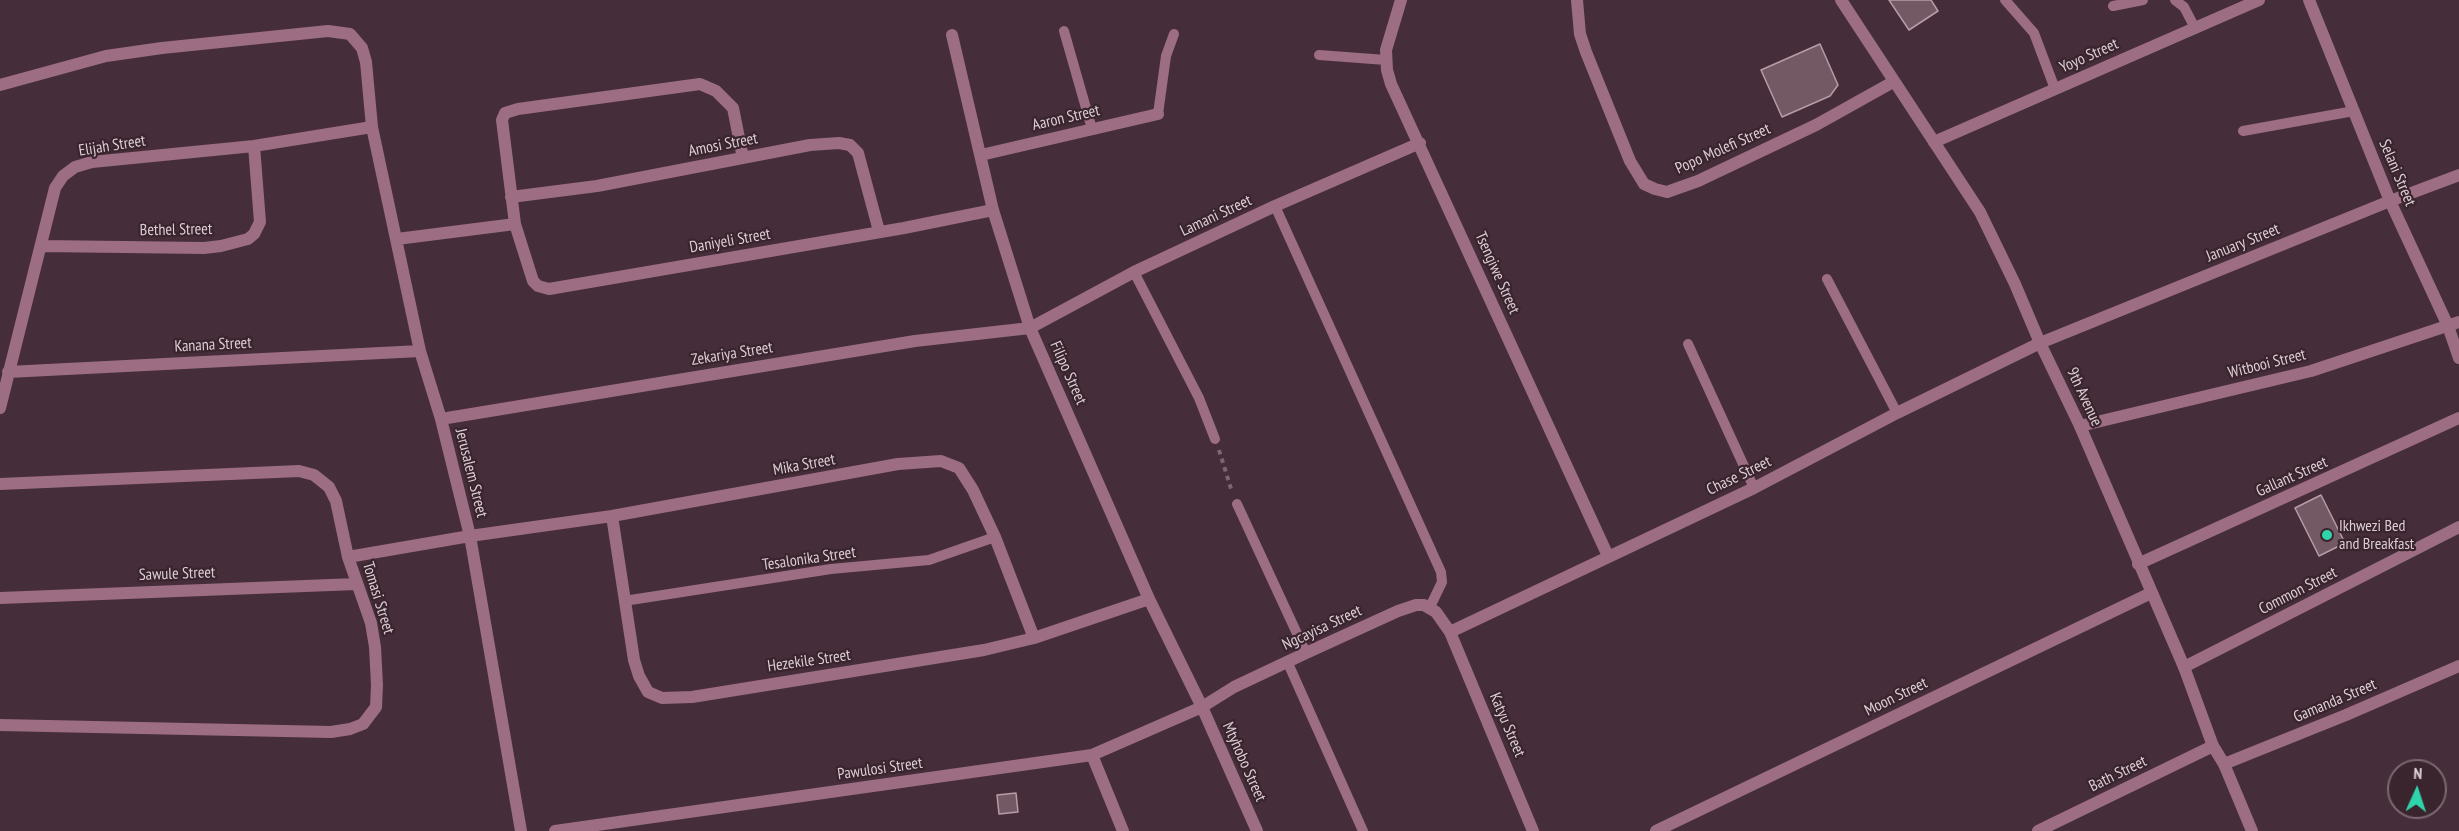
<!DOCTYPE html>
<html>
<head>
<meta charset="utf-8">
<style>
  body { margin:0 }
  #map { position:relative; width:2459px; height:831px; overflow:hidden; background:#452e39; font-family:"PT Sans Narrow",sans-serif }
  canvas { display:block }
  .north { position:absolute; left:2387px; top:759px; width:60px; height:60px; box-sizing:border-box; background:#3a242e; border:2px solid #7b6871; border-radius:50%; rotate:3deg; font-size:16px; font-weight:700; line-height:24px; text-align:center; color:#ddced5 }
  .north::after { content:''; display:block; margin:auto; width:21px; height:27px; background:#30d4aa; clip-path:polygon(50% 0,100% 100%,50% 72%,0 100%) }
</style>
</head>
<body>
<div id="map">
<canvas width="2459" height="831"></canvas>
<div class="north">N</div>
</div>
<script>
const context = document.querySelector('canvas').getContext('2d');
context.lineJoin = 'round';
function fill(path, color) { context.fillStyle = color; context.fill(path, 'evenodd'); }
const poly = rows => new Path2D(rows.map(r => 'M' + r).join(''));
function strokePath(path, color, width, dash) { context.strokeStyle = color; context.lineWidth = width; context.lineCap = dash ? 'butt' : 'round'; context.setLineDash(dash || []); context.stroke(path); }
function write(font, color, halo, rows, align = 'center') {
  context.font = font + ' "PT Sans Narrow",sans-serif'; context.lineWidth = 4.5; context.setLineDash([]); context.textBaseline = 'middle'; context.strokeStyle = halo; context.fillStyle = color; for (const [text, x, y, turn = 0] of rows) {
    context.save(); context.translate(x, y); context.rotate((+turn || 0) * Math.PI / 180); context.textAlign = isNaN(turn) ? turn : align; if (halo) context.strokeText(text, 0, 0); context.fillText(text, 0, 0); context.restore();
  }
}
const building = poly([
  [1889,0,1931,0,1938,11,1909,30,1889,0],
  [1820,44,1838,85,1830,96,1782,117,1761,70,1820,44],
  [2321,495,2345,543,2319,556,2295,508,2321,495],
  [1016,793,1018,812,999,814,997,795,1016,793]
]);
const path = poly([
  [1219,450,1232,492]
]);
const service = poly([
  [2005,0,2034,33,2055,89],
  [2175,0,2184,7,2195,28],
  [2113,6,2143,0],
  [1064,31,1092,129],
  [1319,55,1386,60],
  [1158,114,1166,56,1174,34],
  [2243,131,2354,111],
  [1275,206,1441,572,1442,582,1430,607],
  [1134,272,1199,398,1215,439],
  [1827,279,1897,413],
  [1688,344,1754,488],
  [1237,504,1306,653],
  [624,601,831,569,929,560,995,537],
  [1287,661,1363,831]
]);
const minor = poly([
  [1401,0,1386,50,1387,70,1391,84,1608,556],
  [1577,0,1580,34,1586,52,1630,161,1644,184,1655,189,1667,192,1698,181,1816,125,1893,82],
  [2309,0,2390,201,2448,326,2459,358],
  [952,35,993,210,1030,328,1149,599,1202,707,1257,831],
  [0,85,106,56,162,48,328,31,350,34,362,48,366,62,372,127,420,351,441,419,470,536,521,831],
  [1934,142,2259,0],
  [981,155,1158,114],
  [743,158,733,108,716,91,700,84,518,109,505,113,502,120,515,224,533,281,538,286,549,289,904,228,993,210],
  [511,197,597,186,810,145,839,143,850,145,858,153,879,231],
  [397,239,515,224],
  [42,246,204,248,221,246,248,239,254,234,260,222,254,146],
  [8,372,420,351],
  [0,408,55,188,63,176,75,167,92,162,254,146,372,127],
  [441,419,915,341,1030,328,1134,272,1275,206,1420,143],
  [2080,426,2311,371,2459,322],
  [0,484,299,471,314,475,329,487,336,501,348,557,371,623,375,647,377,685,376,707,363,724,350,729,331,732,0,725],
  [612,516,634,660,639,676,648,692,662,698,692,697,984,650,1034,638,1149,599],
  [348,557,470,536,612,516,898,464,941,461,959,468,973,490,995,537,1034,638],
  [2138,564,2459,418],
  [0,598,356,584],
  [1450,632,1754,488,1897,413,2040,343,2390,201,2459,175],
  [2184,667,2459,527],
  [1092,755,1123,831],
  [2224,764,2346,715,2459,666],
  [555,831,1092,755,1202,707,1234,687,1306,653,1398,611,1416,605,1424,605,1436,612,1450,632,1533,831],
  [1656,831,2151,593],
  [2038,831,2213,746]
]);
const tertiary = poly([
  [1841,0,1980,212,2015,284,2040,343,2080,426,2184,667,2213,746,2224,764,2252,831]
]);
const markers = [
  [2327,535,6,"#30d4aa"]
];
const streetNames = [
  ["Yoyo Street",2089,56,-24],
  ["Aaron Street",1066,118,-13],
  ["Amosi Street",723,145,-11],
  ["Elijah Street",112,146,-9],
  ["Popo Molefi Street",1723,149,-24],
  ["Selani Street",2397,173,67],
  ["Lamani Street",1216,216,-25],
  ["Bethel Street",176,230,-1],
  ["Daniyeli Street",730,241,-10],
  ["January Street",2243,243,-22],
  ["Tsengiwe Street",1497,273,66],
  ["Kanana Street",213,345,-3],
  ["Zekariya Street",732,354,-9],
  ["Witbooi Street",2267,364,-14],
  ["Filipo Street",1068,373,66],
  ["9th Avenue",2084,397,65],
  ["Mika Street",804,465,-10],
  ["Jerusalem Street",471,473,76],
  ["Chase Street",1739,476,-26],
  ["Gallant Street",2292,477,-24],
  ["Tesalonika Street",809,559,-8],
  ["Sawule Street",177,574,-2],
  ["Common Street",2298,591,-27],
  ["Tomasi Street",378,598,73],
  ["Ngcayisa Street",1322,628,-25],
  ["Hezekile Street",809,661,-8],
  ["Moon Street",1896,697,-26],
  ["Gamanda Street",2335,701,-23],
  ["Katyu Street",1507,725,67],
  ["Mtyhobo Street",1244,762,66],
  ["Pawulosi Street",880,769,-8],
  ["Bath Street",2118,774,-26]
];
const poiNames = [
  ["Ikhwezi Bed",2339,526],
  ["and Breakfast",2339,544]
];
fill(building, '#725964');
strokePath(building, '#b89ca8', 1.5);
strokePath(path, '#7b6770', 4, [4.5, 4.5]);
strokePath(service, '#9d6d83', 10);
strokePath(minor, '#9d6d83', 12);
strokePath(tertiary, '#9d6d83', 12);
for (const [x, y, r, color] of markers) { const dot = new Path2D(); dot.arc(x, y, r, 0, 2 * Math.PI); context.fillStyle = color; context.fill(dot); strokePath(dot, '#3a242e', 2); }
write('16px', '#ddced5', '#3a242e', streetNames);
write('16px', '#ddced5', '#3a242e', poiNames, 'left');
</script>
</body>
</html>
